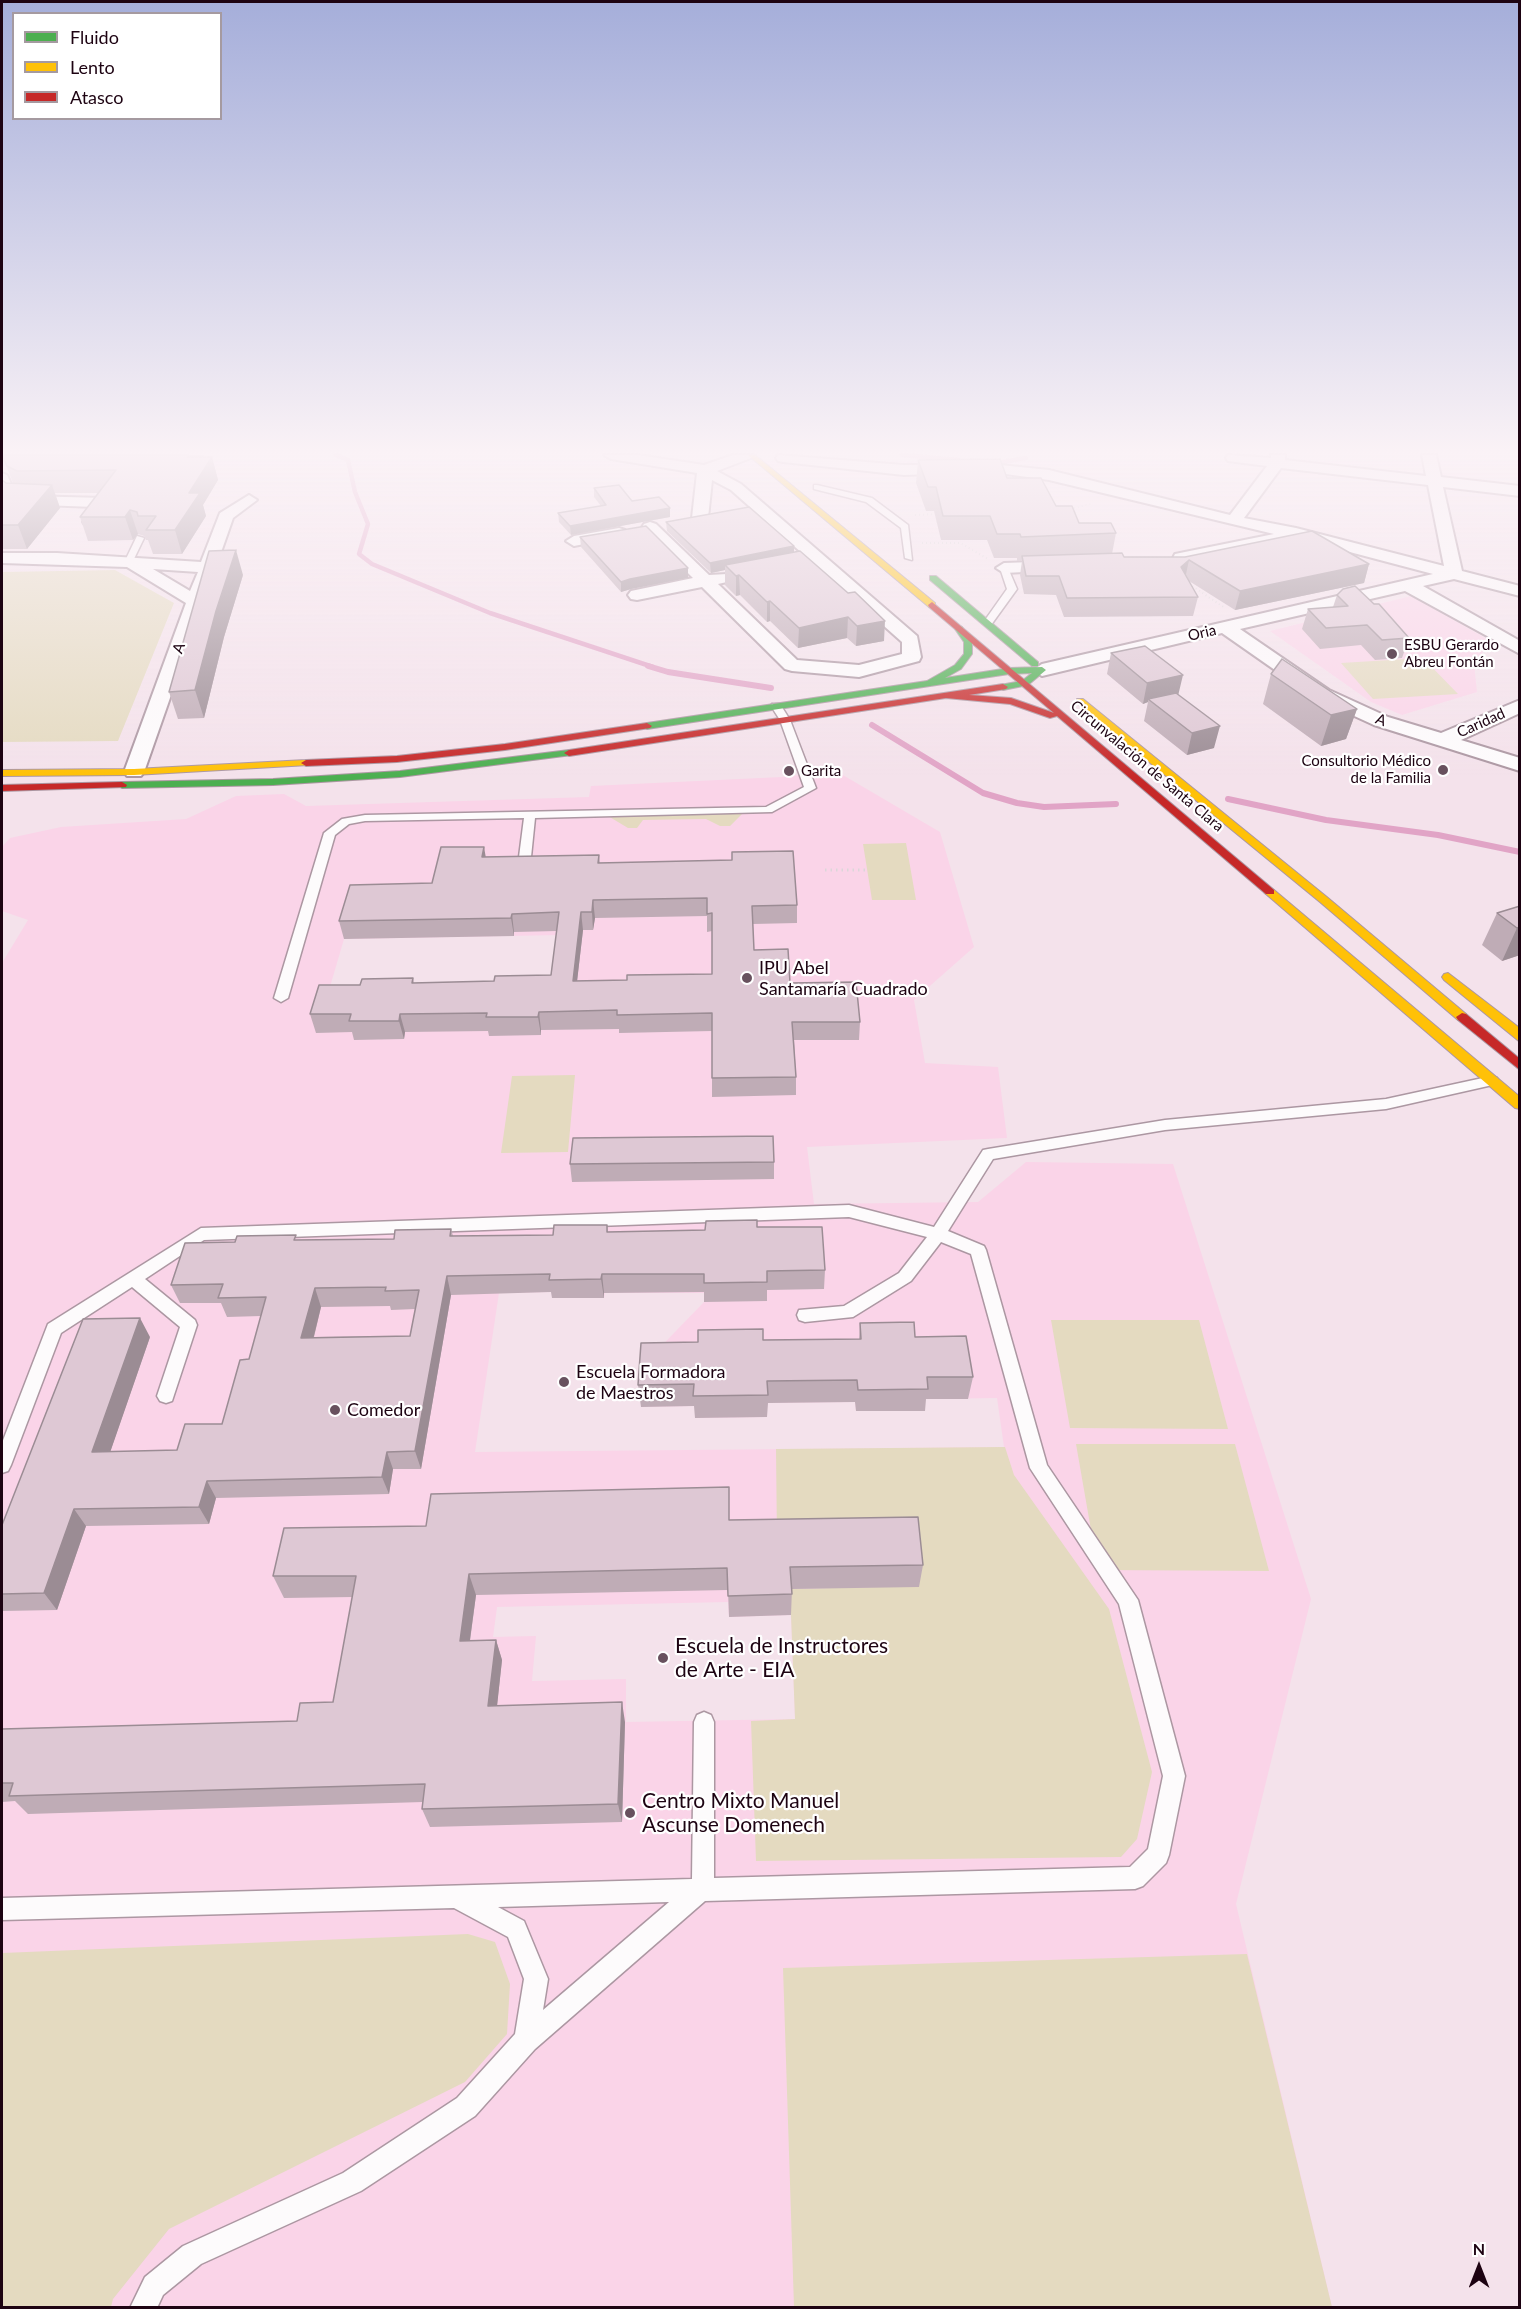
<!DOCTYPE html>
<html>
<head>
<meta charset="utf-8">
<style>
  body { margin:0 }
  #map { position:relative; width:1521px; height:2309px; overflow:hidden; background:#f4e2eb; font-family:Lato,sans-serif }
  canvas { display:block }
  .frame { position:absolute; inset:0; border:3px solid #1d0312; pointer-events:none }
  .legend { position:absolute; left:12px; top:12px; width:210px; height:108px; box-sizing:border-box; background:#fff; border:2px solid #a59aa0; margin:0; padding:8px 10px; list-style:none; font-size:18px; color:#1d0312 }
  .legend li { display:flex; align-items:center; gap:12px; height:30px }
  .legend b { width:30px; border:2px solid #a59aa0 }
  .north { position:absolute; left:1449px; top:2237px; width:60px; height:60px; -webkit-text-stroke:4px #fff; paint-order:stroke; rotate:0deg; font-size:16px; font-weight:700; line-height:24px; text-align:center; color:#1d0312 }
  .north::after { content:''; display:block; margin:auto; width:21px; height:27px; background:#1d0312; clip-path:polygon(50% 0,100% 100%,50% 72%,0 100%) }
</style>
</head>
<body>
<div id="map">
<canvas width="1521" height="2309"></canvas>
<div class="frame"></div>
<ul class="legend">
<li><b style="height:8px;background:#4caf50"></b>Fluido</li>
<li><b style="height:8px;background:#ffc107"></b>Lento</li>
<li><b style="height:8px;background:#c62828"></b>Atasco</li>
</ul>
<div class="north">N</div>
</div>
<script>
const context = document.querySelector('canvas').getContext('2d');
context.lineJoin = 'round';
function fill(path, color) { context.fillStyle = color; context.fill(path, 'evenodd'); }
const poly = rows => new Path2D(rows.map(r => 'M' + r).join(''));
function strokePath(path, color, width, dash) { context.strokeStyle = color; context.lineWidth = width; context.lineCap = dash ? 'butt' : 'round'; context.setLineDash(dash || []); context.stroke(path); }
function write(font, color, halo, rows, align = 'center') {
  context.font = font + ' Lato,sans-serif'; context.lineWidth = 4.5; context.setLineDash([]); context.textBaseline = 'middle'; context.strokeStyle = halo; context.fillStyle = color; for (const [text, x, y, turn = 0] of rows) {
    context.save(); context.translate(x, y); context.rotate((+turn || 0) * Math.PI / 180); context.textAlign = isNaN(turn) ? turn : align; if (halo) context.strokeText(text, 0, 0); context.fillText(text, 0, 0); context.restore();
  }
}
const built = poly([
  [1411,596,1491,641,1474,663,1477,692,1402,715,1371,702,1270,631],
  [836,771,940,832,974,947,914,1000,925,1063,998,1067,1007,1138,807,1147,814,1204,978,1202,1026,1162,1173,1164,1311,1599,1236,1904,1332,2307,2,2307,2,963,28,920,2,911,2,847,10,838,61,827,186,819,236,796,284,794,306,806,589,797,591,786,782,777],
  [561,935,553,993,327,997,344,939],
  [552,1292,552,1298,604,1298,605,1293,705,1293,704,1302,643,1365,641,1407,695,1406,695,1418,767,1417,767,1403,855,1402,856,1411,925,1411,924,1399,997,1398,1004,1447,475,1452,499,1293],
  [728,1602,729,1617,791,1615,795,1719,626,1722,626,1679,532,1681,536,1636,493,1637,497,1607]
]);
const green = poly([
  [115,570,174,603,118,741,2,742,2,572],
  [1423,658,1458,694,1373,699,1341,663],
  [743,813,730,826,720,826,706,819,643,820,637,828,628,828,608,816],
  [906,843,916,900,872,900,863,844],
  [575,1075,568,1152,501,1153,512,1076],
  [1051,1320,1199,1320,1228,1429,1070,1428],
  [1076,1444,1235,1444,1269,1571,1098,1570],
  [1005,1447,1014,1475,1109,1609,1152,1772,1137,1839,1121,1857,756,1861,751,1721,795,1719,790,1589,919,1586,777,1542,776,1449],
  [468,1934,495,1942,510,1984,507,2034,465,2082,169,2229,113,2299,111,2307,2,2307,2,1953],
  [1247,1954,1332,2307,794,2307,783,1968]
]);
const streamFar1 = poly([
  [336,455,348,460,355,492,368,524,359,554,372,564,490,613,653,667],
  [902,455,959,460],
  [996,463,1026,458]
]);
const stream = poly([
  [648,666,668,672,771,688],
  [872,725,983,793,1017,803,1044,807,1116,804],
  [1228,799,1326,820,1438,835,1520,852]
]);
const pathFar1 = poly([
  [1070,509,1092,504],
  [915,515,940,514],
  [922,543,960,543,988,559],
  [1189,584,1225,608]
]);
const path = poly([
  [825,870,867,870]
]);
const lane = poly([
  [817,485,872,498,908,525,912,560,905,558,901,528,866,502,814,489,814,485,817,485],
  [137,536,144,538,132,563,126,563,125,561,137,536],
  [1004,565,1008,568,1017,589,991,625,985,625,983,623,1007,589,1000,568,1004,565],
  [772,704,780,704,790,720,816,788,772,812,535,818,531,857,525,861,519,857,524,818,365,821,349,824,335,835,288,998,281,1002,274,998,324,833,342,819,365,815,766,807,804,787,780,720,771,706,772,704],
  [1492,1076,1497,1078,1499,1081,1497,1084,1386,1109,1165,1130,993,1159,948,1231,984,1246,986,1250,1047,1465,1138,1600,1185,1776,1169,1855,1166,1863,1143,1886,1135,1889,705,1901,535,2049,475,2116,361,2191,201,2264,163,2295,157,2308,130,2308,145,2277,183,2246,343,2173,457,2098,515,2034,524,1979,508,1937,454,1908,2,1920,2,1898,692,1879,694,1722,697,1715,704,1712,711,1715,714,1722,714,1878,1130,1867,1148,1849,1163,1776,1119,1604,1030,1468,971,1254,941,1242,911,1281,853,1317,805,1322,799,1320,797,1315,799,1310,844,1306,899,1273,927,1237,849,1217,204,1240,145,1279,195,1320,197,1325,172,1401,166,1403,160,1401,157,1396,180,1327,132,1287,61,1333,11,1465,8,1471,2,1473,2,1443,48,1324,201,1228,849,1205,934,1227,983,1150,988,1149,1165,1120,1386,1099,1492,1076],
  [669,1902,543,2010,548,1979,524,1921,498,1907,669,1902]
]);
const street = poly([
  [604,455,638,455,704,465,733,455,753,455,751,458,717,471,741,484,917,636,921,657,919,661,859,677,792,671,785,669,702,587,637,600,631,599,628,595,631,591,693,578,644,530,642,527,644,524,650,522,656,524,709,575,727,574,730,578,727,582,718,584,797,660,859,665,902,654,902,642,731,490,712,480,708,518,700,523,694,521,692,518,697,473,611,459,604,455],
  [778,455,904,465,991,464,1049,470,1230,515,1267,466,1228,461,1226,458,1228,455,1271,458,1271,455,1285,455,1285,460,1426,476,1422,455,1436,455,1441,477,1520,486,1520,496,1443,487,1462,571,1520,586,1520,596,1454,579,1423,586,1520,641,1520,654,1405,591,1240,629,1329,690,1388,717,1441,733,1520,700,1520,713,1461,740,1520,758,1520,771,1374,725,1315,698,1222,633,1042,676,1033,670,1042,664,1433,574,1293,537,1181,563,1175,562,1173,558,1175,554,1274,534,1049,480,991,472,904,475,783,462,778,461,776,458,778,455],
  [1281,468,1428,485,1444,566,1296,528,1244,518,1281,468],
  [2,473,7,475,14,490,25,496,105,498,113,503,97,525,85,525,83,522,94,507,16,504,2,496,2,473],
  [249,495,257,500,233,518,144,772,141,776,127,776,124,772,186,603,127,567,2,563,2,553,57,553,201,562,220,513,249,495],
  [153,569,198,572,190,591,153,569],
  [619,528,625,530,627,533,625,536,574,546,566,541,574,536,619,528],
  [1060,561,1066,562,1068,566,1066,570,1004,573,996,568,1004,563,1060,561]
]);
const fast = poly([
  [930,576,936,576,1038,662,1038,666,1032,666,930,580,930,576],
  [959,626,962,627,972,642,972,654,961,669,945,678,1009,668,1042,667,1046,670,1028,685,1003,690,998,687,1000,685,1022,681,1032,673,1009,674,647,729,642,726,647,723,927,681,955,665,964,654,964,642,955,629,959,626],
  [569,750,572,751,572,755,400,777,273,785,122,788,117,785,122,782,273,779,400,771,569,750]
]);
const slow = poly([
  [748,455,755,455,935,603,935,607,929,607,748,455],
  [1077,699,1083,699,1328,898,1466,1014,1468,1017,1466,1020,1458,1020,1320,902,1077,703,1077,699],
  [306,760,309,761,309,765,134,775,2,776,2,770,134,769,306,760],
  [1270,889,1274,890,1520,1097,1520,1109,1515,1108,1266,894,1264,892,1270,889],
  [1448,973,1517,1026,1520,1029,1520,1042,1444,980,1442,977,1444,974,1448,973]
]);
const jam = poly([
  [932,602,1274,890,1274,894,1266,894,1057,716,1050,718,1010,704,946,698,569,756,564,753,569,750,1003,684,1008,687,1006,689,969,695,1011,698,1054,713,929,607,928,605,932,602],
  [647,723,652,726,650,728,505,750,397,762,306,766,301,763,306,760,397,756,505,744,647,723],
  [122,782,127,785,126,787,2,791,2,785,122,782],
  [1462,1013,1466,1014,1520,1059,1520,1070,1458,1020,1456,1017,1462,1013]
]);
const wall = poly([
  [2,455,212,457,218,480,203,505,206,516,182,554,153,554,148,540,146,540,144,536,138,534,133,540,88,541,80,517,98,493,55,493,60,508,27,549,2,549,2,480,6,483,13,483],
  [918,460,1007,478,1079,523,1116,533,1112,554,1124,557,1369,564,1364,583,1235,610,1189,581,1198,597,1193,616,1064,617,1056,595,1024,594,1020,575,1022,561,1017,561,1017,558,994,558,987,540,941,540,934,511,926,511,916,483],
  [594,488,632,501,670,517,571,535,559,522,558,513,601,506,594,497],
  [666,522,794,552,884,641,856,646,847,638,798,648,770,621,767,622,740,595,736,596,725,585,725,570,711,573,667,531],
  [580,537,688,578,631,589,621,592,581,547],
  [243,575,224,637,204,718,178,719,169,692],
  [1337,595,1409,638,1402,658,1375,660,1361,645,1320,649,1302,629,1308,609,1333,607],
  [1111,653,1178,695,1214,748,1187,755,1144,721,1148,702,1143,704,1107,674],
  [1271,674,1357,709,1346,739,1321,746,1263,704],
  [599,855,600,863,797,905,797,923,753,924,754,950,790,983,860,1022,859,1040,794,1040,796,1077,796,1095,712,1097,712,1031,619,1033,619,1029,541,1030,541,1035,489,1036,488,1031,405,1032,404,1039,354,1040,352,1032,316,1033,310,1014,360,985,413,978,414,983,494,981,551,975,557,931,514,932,514,936,344,939,339,921,432,883,486,857],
  [707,916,707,932,712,931,712,974,627,980,577,981,583,930,593,930,595,918],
  [1520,906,1520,955,1502,961,1482,945,1497,913],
  [774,1162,774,1179,572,1182,570,1164],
  [607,1225,608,1232,705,1230,757,1227,825,1270,824,1289,767,1290,767,1301,704,1302,704,1292,604,1293,604,1298,552,1298,551,1292,451,1295,421,1469,393,1469,389,1494,216,1498,209,1524,86,1526,57,1610,2,1611,2,1525,150,1337,110,1452,177,1450,222,1424,249,1359,261,1316,227,1317,221,1303,180,1303,171,1285,235,1242,297,1240,394,1239,451,1229,453,1236,553,1235],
  [390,1306,391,1310,415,1309,410,1336,314,1337,321,1307],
  [860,1323,915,1337,973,1377,968,1399,926,1399,925,1411,856,1411,855,1402,768,1403,767,1417,695,1418,694,1406,641,1407,638,1385,698,1342,859,1339],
  [730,1520,923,1565,919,1587,792,1589,791,1615,729,1617,728,1590,476,1595,470,1641,496,1640,502,1660,497,1705,625,1722,622,1822,430,1827,422,1809,423,1802,28,1814,15,1801,2,1802,2,1729,297,1721,333,1702,353,1597,284,1598,273,1576]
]);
const shadedWall = poly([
  [189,455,204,455,206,463,187,457],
  [212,457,218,480,203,505,206,516,182,554,175,530,189,493],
  [52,485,60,508,27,549,18,525],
  [670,508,670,517,571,535,570,526],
  [130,510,138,534,133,540,125,517],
  [794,546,794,556,725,565,725,570,711,573,710,563],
  [236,550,243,575,224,637,204,718,195,690,216,611],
  [1189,560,1185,579,1181,567],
  [1369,564,1364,583,1235,610,1240,591],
  [688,568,688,578,631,589,621,592,621,582,630,579],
  [739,575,740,595,736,596,736,576],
  [770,601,770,621,767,622,767,602],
  [848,617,847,638,798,648,799,628],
  [885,621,884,641,856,646,857,626],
  [1183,675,1178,696,1148,699,1148,702,1143,704,1147,683],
  [1357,709,1346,739,1321,746,1331,715],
  [1220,726,1214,748,1187,755,1192,733],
  [484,847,487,864,482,857],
  [593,900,595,918,593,930,592,912],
  [581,912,583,930,575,999,573,981],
  [512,914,514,932,514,936,511,918],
  [1520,927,1520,955,1502,961,1517,928],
  [539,1012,541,1030,541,1035,538,1017],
  [400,1014,405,1032,404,1039,399,1021],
  [602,1274,604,1293,604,1298,601,1279],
  [447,1276,451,1295,421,1469,415,1451],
  [315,1288,321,1307,309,1356,301,1338],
  [140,1318,150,1337,104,1470,92,1452],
  [387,1452,393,1469,389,1494,382,1477],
  [207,1481,216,1498,209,1524,199,1507],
  [74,1509,86,1526,57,1610,44,1593],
  [469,1574,476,1595,467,1661,460,1641],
  [496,1640,502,1660,495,1725,488,1706],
  [622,1702,625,1722,622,1822,618,1804]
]);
const building = poly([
  [2,455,189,455,187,457,212,457,189,493,200,493,175,530,146,530,156,516,138,516,137,512,130,510,125,517,80,517,116,470,17,471,7,466,2,455],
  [1000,459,1007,478,1041,478,1056,506,1072,506,1079,523,1111,523,1116,533,1021,537,1020,534,997,534,990,516,943,516,936,487,928,487,918,460,1000,459],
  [2,480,6,483,52,485,18,525,2,525,2,480],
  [619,485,632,501,659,497,670,508,570,526,558,513,606,505,594,488,619,485],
  [749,507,794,546,710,563,666,522,749,507],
  [646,526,688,568,630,579,621,582,580,537,646,526],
  [1312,531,1369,564,1240,591,1189,560,1181,567,1198,597,1067,598,1059,576,1026,576,1022,556,1122,553,1124,557,1185,557,1312,531],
  [236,550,216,611,195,690,169,692,209,551,236,550],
  [800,551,848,593,855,592,885,621,857,626,848,617,799,628,770,601,767,602,739,575,736,576,725,565,800,551],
  [1355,586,1374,604,1379,604,1409,638,1382,640,1367,625,1326,628,1308,609,1348,606,1337,595,1343,589,1355,586],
  [1145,646,1183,675,1147,683,1111,653,1145,646],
  [1282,659,1357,709,1331,715,1271,674,1282,659],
  [1176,693,1220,726,1192,733,1148,699,1176,693],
  [441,847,484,847,482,857,599,855,598,863,732,860,732,852,793,851,797,905,752,906,754,950,788,949,790,983,856,982,860,1022,792,1022,796,1077,712,1078,712,1013,617,1015,617,1010,539,1012,538,1017,486,1017,487,1013,400,1014,399,1021,349,1021,351,1014,310,1014,319,985,360,985,362,979,413,978,412,983,494,981,495,976,551,975,559,912,512,914,511,918,339,921,350,885,432,883,441,847],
  [707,898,707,914,712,913,712,974,627,975,627,980,573,981,581,912,592,912,593,900,707,898],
  [1520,906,1520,927,1517,928,1497,913,1520,906],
  [773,1136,774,1162,570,1164,573,1138,773,1136],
  [757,1220,757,1227,822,1227,825,1270,767,1271,767,1282,704,1283,704,1274,602,1274,601,1279,549,1280,550,1274,447,1276,415,1451,387,1452,382,1477,207,1481,199,1507,74,1509,44,1593,2,1594,2,1525,83,1319,140,1318,92,1452,177,1450,185,1424,222,1424,240,1360,249,1359,266,1297,218,1298,223,1284,171,1285,185,1243,235,1242,237,1236,296,1235,294,1240,394,1239,395,1230,451,1229,450,1236,553,1235,554,1225,607,1225,607,1232,705,1230,706,1221,757,1220],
  [386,1287,385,1291,419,1290,410,1336,301,1338,315,1288,386,1287],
  [914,1322,915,1337,966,1336,973,1377,927,1377,928,1389,858,1390,857,1380,767,1381,768,1395,693,1396,694,1384,638,1385,641,1343,698,1342,698,1330,763,1329,763,1340,861,1339,860,1323,914,1322],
  [729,1487,729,1520,918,1517,923,1565,790,1567,792,1594,728,1596,727,1568,469,1574,460,1641,496,1640,488,1706,622,1702,618,1804,422,1809,425,1784,9,1796,13,1783,2,1783,2,1729,297,1721,300,1703,333,1702,356,1576,273,1576,284,1528,426,1526,431,1494,729,1487]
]);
const markers = [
  [1392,654,6,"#68515e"],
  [1443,770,6,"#68515e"],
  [789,771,6,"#68515e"],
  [747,978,6,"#68515e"],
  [564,1382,6,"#68515e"],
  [335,1410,6,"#68515e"],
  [663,1658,6,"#68515e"],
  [630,1813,6,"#68515e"]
];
const farStreetnames = [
  ["Oria",1202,633,-13],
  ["A",179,648,-70],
  ["A",1381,720,21],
  ["Caridad",1481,723,-24],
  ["Circunvalación de Santa Clara",1147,766,40]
];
const farPoinames = [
  ["ESBU Gerardo",1404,645],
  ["Abreu Fontán",1404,662],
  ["Consultorio Médico",1431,761,"right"],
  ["de la Familia",1431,778,"right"],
  ["Garita",801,771]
];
const poiNames = [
  ["IPU Abel",759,968],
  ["Santamaría Cuadrado",759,989],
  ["Escuela Formadora",576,1372],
  ["de Maestros",576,1393],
  ["Comedor",347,1410]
];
const nearPoinames = [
  ["Escuela de Instructores",675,1646],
  ["de Arte - EIA",675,1670],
  ["Centro Mixto Manuel",642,1801],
  ["Ascunse Domenech",642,1825]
];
fill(built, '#fad4e8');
fill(green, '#e4dac0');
strokePath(streamFar1, '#e1a4c6', 4.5);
strokePath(stream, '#e1a4c6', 6);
strokePath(lane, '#ac97a2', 3);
strokePath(street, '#ac97a2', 4);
strokePath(fast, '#ac97a2', 2);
strokePath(slow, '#ac97a2', 2);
strokePath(jam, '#ac97a2', 2);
strokePath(pathFar1, '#dcd6d9', 2, [1, 3]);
strokePath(path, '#dcd6d9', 3, [1.5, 4]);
fill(lane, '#fdfbfc');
fill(street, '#fdfbfc');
fill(fast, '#4caf50');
fill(slow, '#ffc107');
fill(jam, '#c62828');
fill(wall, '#bfacb6');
fill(shadedWall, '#9b8c94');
fill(building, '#dec8d4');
strokePath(building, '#9b8c94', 1.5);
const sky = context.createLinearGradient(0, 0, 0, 778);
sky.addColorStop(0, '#a5aeda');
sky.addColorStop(0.58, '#faf2f6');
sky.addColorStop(1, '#faf2f600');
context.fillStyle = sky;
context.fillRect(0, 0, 1521, 778);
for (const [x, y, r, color] of markers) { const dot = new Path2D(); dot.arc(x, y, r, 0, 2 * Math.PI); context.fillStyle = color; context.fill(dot); strokePath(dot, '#fff', 2); }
write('15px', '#1d0312', '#fff', farStreetnames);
write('15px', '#1d0312', '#fff', farPoinames, 'left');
write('18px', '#1d0312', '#fff', poiNames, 'left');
write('21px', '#1d0312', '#fff', nearPoinames, 'left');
</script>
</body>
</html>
